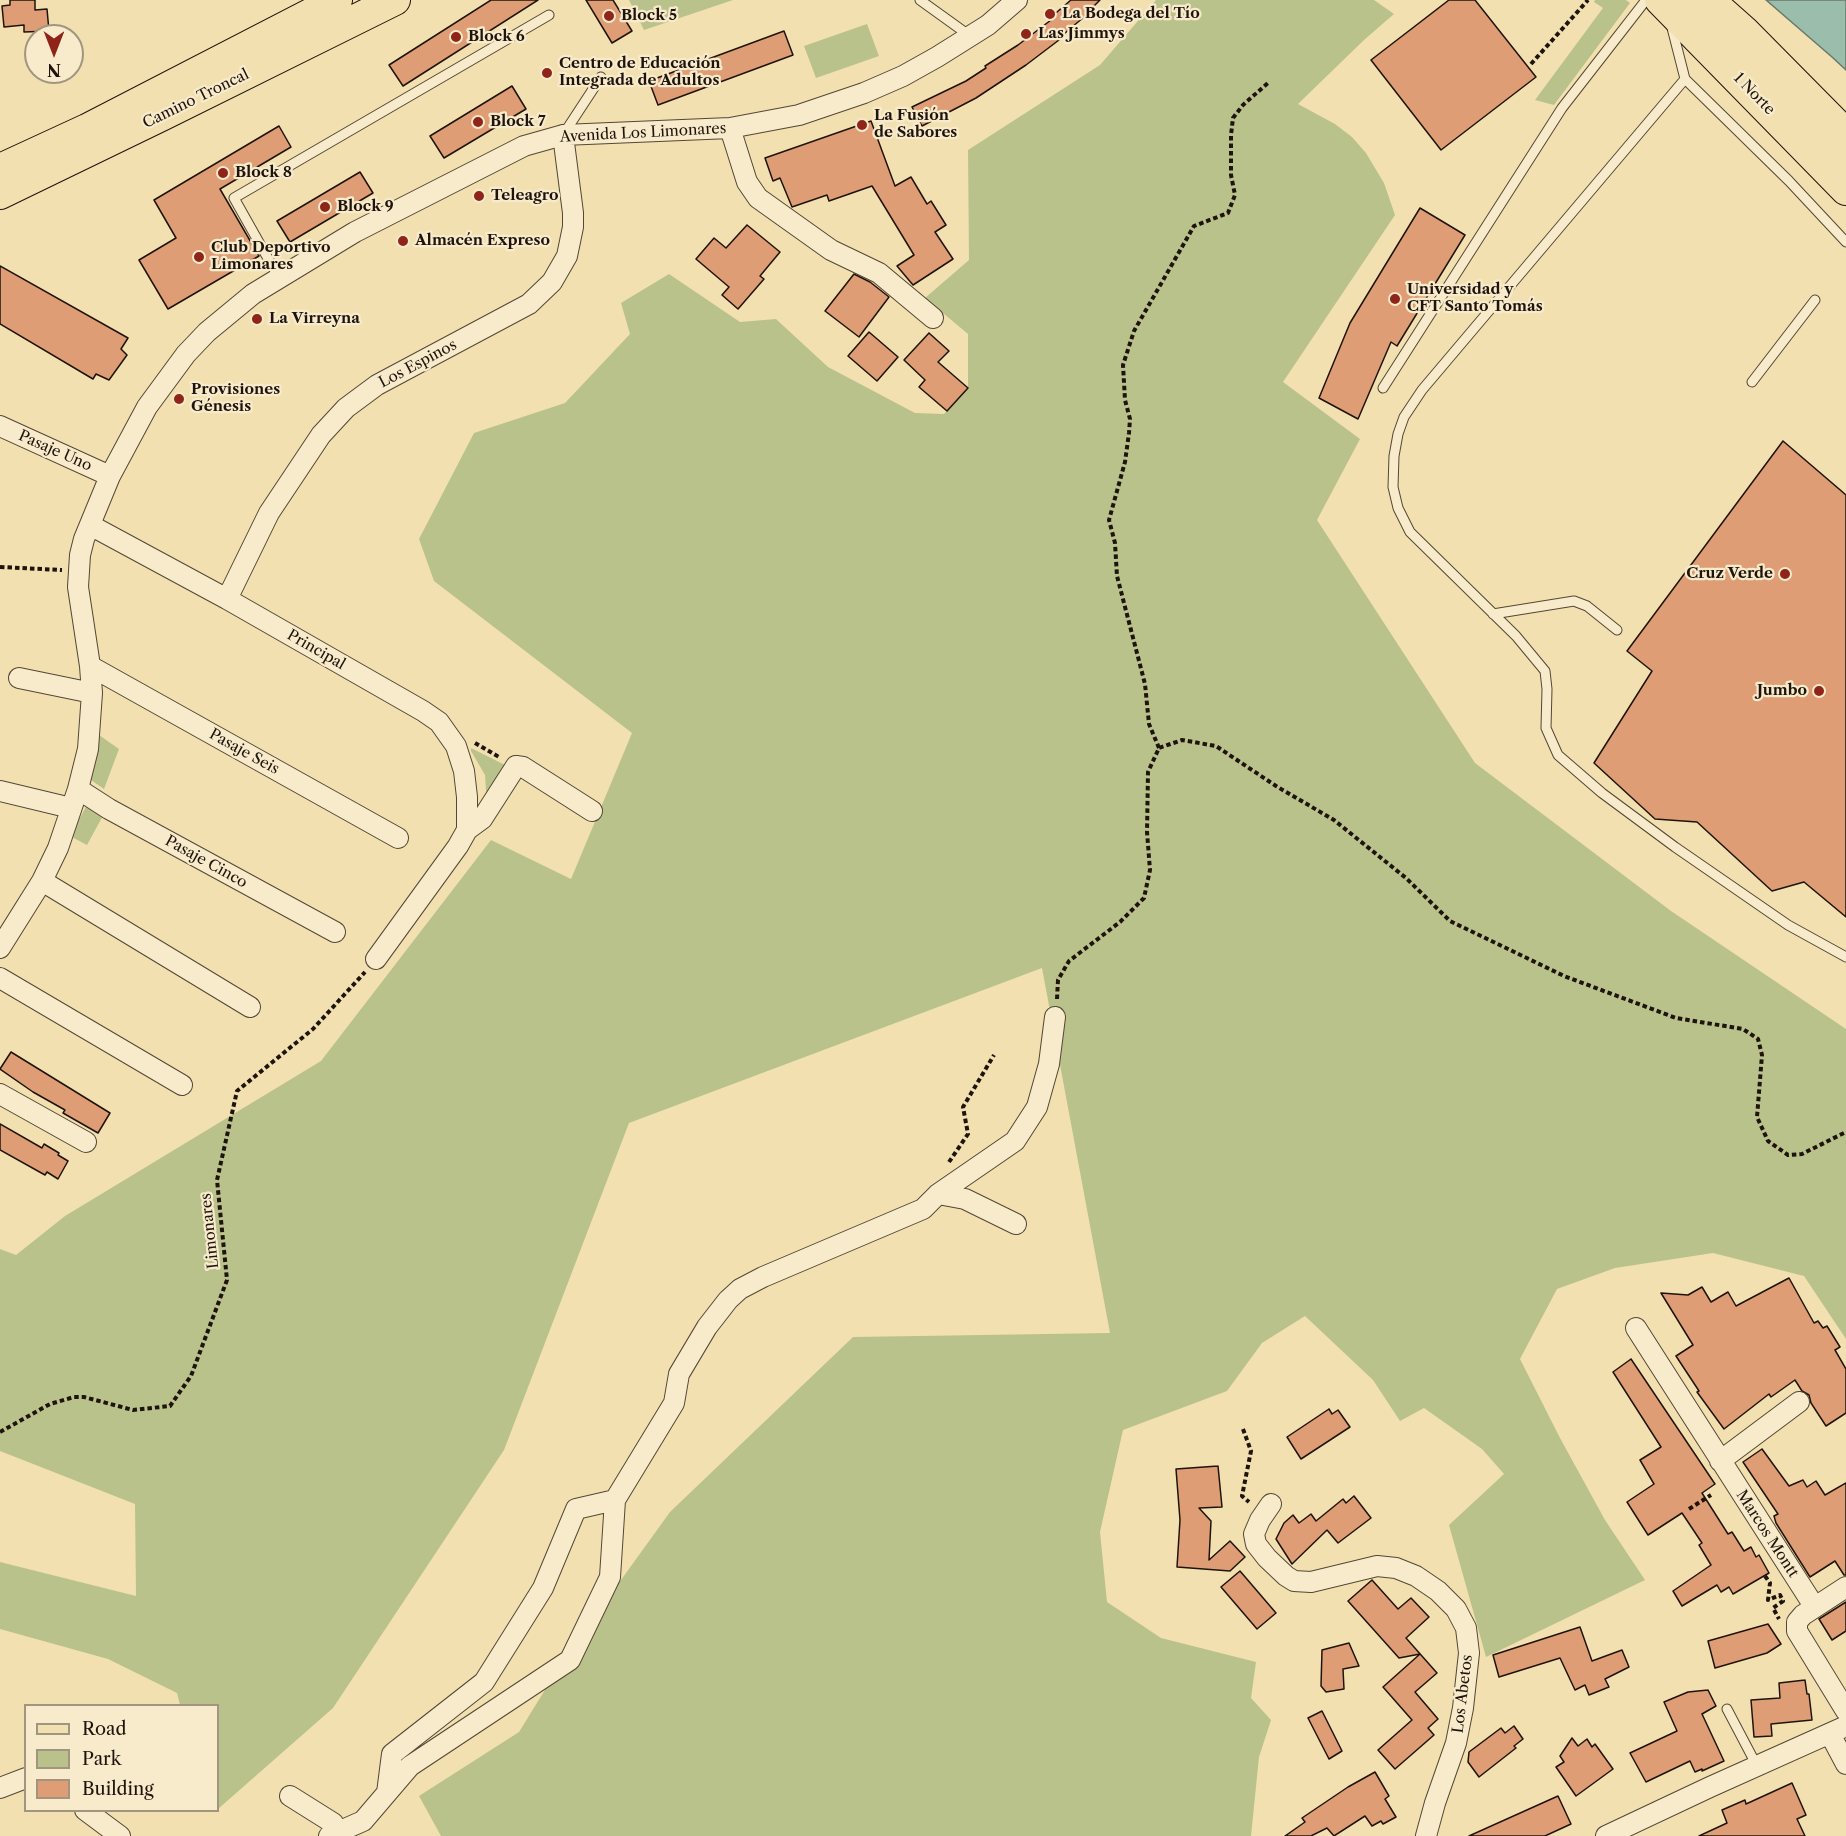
<!DOCTYPE html>
<html>
<head>
<meta charset="utf-8">
<style>
  body { margin:0 }
  #map { position:relative; width:1846px; height:1836px; overflow:hidden; background:#f2e0b0; font-family:"Libre Caslon Text",serif }
  canvas { display:block }
  .legend { position:absolute; left:24px; top:1704px; width:195px; height:108px; box-sizing:border-box; background:#f7ebcc; border:2px solid #a1957f; margin:0; padding:8px 10px; list-style:none; font-size:18px; color:#1f140b }
  .legend li { display:flex; align-items:center; gap:12px; height:30px }
  .legend b { width:30px; border:2px solid #a1957f }
  .north { position:absolute; left:24px; top:24px; width:60px; height:60px; box-sizing:border-box; background:#f7ebcc; border:2px solid #a1957f; border-radius:50%; rotate:180deg; font-size:16px; font-weight:700; line-height:24px; text-align:center; color:#1f140b }
  .north::after { content:''; display:block; margin:auto; width:21px; height:27px; background:#8f2418; clip-path:polygon(50% 0,100% 100%,50% 72%,0 100%) }
</style>
</head>
<body>
<div id="map">
<canvas width="1846" height="1836"></canvas>
<ul class="legend">
<li><b style="height:8px;background:#f2e0b0"></b>Road</li>
<li><b style="height:16px;background:#bac28c"></b>Park</li>
<li><b style="height:16px;background:#de9d74"></b>Building</li>
</ul>
<div class="north">N</div>
</div>
<script>
const context = document.querySelector('canvas').getContext('2d');
context.lineJoin = 'round';
function fill(path, color) { context.fillStyle = color; context.fill(path, 'evenodd'); }
const poly = rows => new Path2D(rows.map(r => 'M' + r).join(''));
function strokePath(path, color, width, dash) { context.strokeStyle = color; context.lineWidth = width; context.lineCap = dash ? 'butt' : 'round'; context.setLineDash(dash || []); context.stroke(path); }
function write(font, color, halo, rows, align = 'center') {
  context.font = font + ' "Libre Caslon Text",serif'; context.lineWidth = 4.5; context.setLineDash([]); context.textBaseline = 'middle'; context.strokeStyle = halo; context.fillStyle = color; for (const [text, x, y, turn = 0] of rows) {
    context.save(); context.translate(x, y); context.rotate((+turn || 0) * Math.PI / 180); context.textAlign = isNaN(turn) ? turn : align; if (halo) context.strokeText(text, 0, 0); context.fillText(text, 0, 0); context.restore();
  }
}
const green = poly([
  [629,0,733,0,644,30],
  [1156,0,1374,0,1394,14,1364,40,1298,104,1335,124,1352,137,1366,153,1384,183,1395,215,1283,382,1360,439,1317,520,1475,763,1671,911,1846,1029,1846,1339,1804,1276,1713,1253,1615,1268,1557,1289,1520,1359,1560,1438,1605,1520,1645,1580,1486,1657,1449,1525,1504,1474,1482,1449,1424,1408,1400,1421,1373,1380,1305,1316,1262,1343,1227,1391,1123,1430,1100,1532,1107,1602,1161,1638,1256,1662,1251,1698,1271,1720,1259,1757,1251,1836,441,1836,419,1796,519,1732,564,1659,670,1512,853,1337,1110,1333,1042,968,629,1123,504,1450,333,1708,218,1809,218,1706,180,1705,177,1693,108,1659,0,1629,0,1562,136,1596,135,1504,0,1451,0,1249,16,1255,65,1216,321,1061,491,840,571,879,632,733,434,581,419,539,474,433,565,403,630,334,621,303,669,274,740,322,776,319,828,367,915,413,944,414,968,388,968,334,925,298,969,260,968,150,1100,65],
  [1595,0,1626,0,1630,3,1554,105,1535,100,1603,8,1594,2],
  [867,24,879,56,816,78,804,46],
  [99,735,119,749,104,789,91,780],
  [471,748,505,765,506,769,487,805,485,775,471,751],
  [88,803,105,812,87,845,70,836]
]);
const water = poly([
  [1766,0,1846,0,1846,70,1832,57,1766,0]
]);
const building = poly([
  [10,0,35,0,35,10,47,9,49,31,24,32,24,25,4,27,2,6,10,5,10,0],
  [491,0,538,0,403,86,389,65,491,0],
  [586,0,613,0,632,31,612,43,586,0],
  [1071,0,1100,0,1090,10,1091,11,1058,39,1059,40,1026,65,976,98,922,126,912,107,966,81,986,68,985,66,1018,45,1051,20,1050,18,1071,0],
  [1449,0,1475,0,1536,77,1441,150,1371,60,1449,0],
  [784,31,793,55,658,105,649,81,784,31],
  [512,86,526,109,444,158,430,136,512,86],
  [871,121,895,186,911,177,927,204,931,201,946,225,935,232,953,259,913,285,897,266,914,255,872,186,829,201,827,195,792,207,780,178,773,181,765,158,871,121],
  [279,126,291,147,220,189,259,256,168,309,139,260,176,238,154,200,279,126],
  [360,172,373,193,290,242,277,221,360,172],
  [1420,208,1465,235,1397,346,1391,342,1358,419,1319,398,1350,323,1420,208],
  [747,225,780,252,760,276,764,279,738,309,722,295,729,287,696,259,714,238,726,248,747,225],
  [0,266,128,338,121,349,127,355,109,380,96,374,93,379,0,324,0,266],
  [854,274,870,282,889,297,859,337,825,311,854,274],
  [869,332,898,357,877,381,848,356,869,332],
  [929,333,949,351,938,362,968,388,947,411,919,387,925,380,904,360,929,333],
  [1783,441,1846,495,1846,917,1804,882,1772,891,1697,822,1655,819,1594,763,1652,671,1627,651,1783,441],
  [11,1052,110,1113,98,1133,63,1113,65,1110,33,1092,0,1069,11,1052],
  [0,1124,42,1148,44,1144,59,1153,58,1155,68,1161,58,1179,47,1172,45,1175,0,1150,0,1124],
  [1789,1278,1814,1323,1818,1321,1823,1328,1827,1326,1840,1347,1835,1350,1846,1369,1846,1413,1826,1426,1811,1403,1809,1395,1802,1391,1795,1380,1771,1397,1769,1394,1724,1429,1697,1392,1699,1391,1676,1356,1693,1345,1661,1293,1688,1295,1702,1287,1711,1302,1728,1292,1736,1306,1789,1278],
  [1631,1359,1715,1484,1702,1493,1728,1534,1732,1532,1744,1551,1751,1547,1756,1557,1759,1555,1769,1573,1733,1594,1729,1587,1721,1592,1717,1585,1682,1606,1673,1591,1711,1565,1699,1545,1702,1543,1682,1513,1648,1535,1627,1502,1654,1484,1640,1460,1661,1447,1613,1372,1631,1359],
  [1329,1409,1332,1414,1338,1410,1350,1427,1301,1459,1287,1437,1329,1409],
  [1762,1449,1789,1486,1803,1480,1807,1487,1816,1481,1825,1495,1846,1483,1846,1575,1844,1575,1835,1561,1810,1577,1776,1523,1774,1516,1778,1514,1743,1462,1762,1449],
  [1218,1466,1222,1507,1199,1508,1211,1521,1209,1560,1230,1541,1245,1557,1230,1571,1177,1567,1180,1520,1176,1469,1218,1466],
  [1354,1496,1371,1518,1338,1543,1327,1530,1292,1564,1276,1539,1284,1523,1293,1515,1299,1523,1311,1514,1316,1521,1343,1499,1346,1503,1354,1496],
  [1240,1571,1276,1613,1257,1629,1221,1587,1240,1571],
  [1372,1580,1398,1609,1411,1598,1429,1617,1406,1638,1437,1673,1415,1692,1438,1719,1428,1728,1434,1735,1395,1769,1378,1750,1412,1720,1383,1687,1420,1654,1399,1658,1348,1601,1372,1580],
  [1846,1602,1846,1631,1832,1640,1819,1619,1846,1602],
  [1768,1624,1781,1644,1767,1653,1715,1668,1708,1641,1768,1624],
  [1580,1627,1592,1661,1622,1650,1629,1667,1605,1679,1609,1687,1589,1695,1585,1685,1575,1690,1560,1658,1499,1677,1493,1655,1580,1627],
  [1349,1643,1359,1666,1343,1669,1344,1689,1326,1692,1321,1686,1322,1650,1349,1643],
  [1805,1680,1807,1694,1809,1694,1812,1720,1771,1724,1772,1736,1754,1737,1751,1700,1780,1698,1779,1683,1805,1680],
  [1708,1690,1716,1706,1702,1714,1724,1761,1702,1771,1702,1769,1695,1772,1690,1761,1646,1782,1630,1753,1677,1731,1664,1702,1688,1692,1708,1690],
  [1322,1711,1342,1751,1329,1759,1308,1718,1322,1711],
  [1514,1726,1523,1739,1514,1746,1516,1748,1479,1777,1468,1762,1469,1752,1501,1728,1505,1733,1514,1726],
  [1572,1738,1578,1746,1587,1739,1592,1747,1595,1744,1613,1769,1576,1796,1556,1767,1564,1762,1560,1756,1572,1738],
  [1375,1772,1389,1796,1385,1799,1396,1817,1383,1824,1381,1821,1372,1826,1365,1816,1334,1836,1327,1828,1311,1836,1285,1836,1305,1822,1302,1818,1348,1787,1375,1772],
  [1792,1783,1806,1815,1797,1819,1805,1836,1699,1836,1727,1823,1722,1810,1745,1800,1746,1804,1792,1783],
  [1558,1796,1571,1824,1545,1836,1469,1836,1558,1796]
]);
const path = poly([
  [1531,64,1588,0],
  [0,567,62,570],
  [475,743,499,757],
  [1159,748,1149,724,1145,684,1117,576,1115,543,1109,520,1125,462,1129,433,1130,419,1125,400,1123,365,1134,331,1194,226,1228,213,1235,195,1231,175,1231,135,1233,118,1243,105,1269,82],
  [1057,999,1058,980,1069,961,1120,922,1144,898,1150,870,1147,832,1148,772,1159,748,1182,740,1216,746,1276,786,1334,820,1406,878,1450,921,1564,976,1676,1018,1743,1029,1758,1039,1762,1055,1757,1117,1768,1141,1788,1155,1802,1154,1846,1132],
  [949,1162,968,1134,963,1107,994,1055],
  [1243,1429,1251,1451,1242,1496,1249,1502],
  [0,1432,50,1404,74,1397,84,1397,133,1410,170,1406,191,1376,227,1280,217,1180,237,1091,313,1029,365,972],
  [1689,1509,1711,1495],
  [1765,1576,1770,1583,1768,1600,1780,1595,1783,1601,1773,1608,1779,1619]
]);
const lane = poly([
  [920,0,970,36],
  [1671,24,1685,79,1789,181,1846,242],
  [1685,79,1422,390,1404,417,1398,434,1394,456,1393,487,1398,508,1410,532,1516,636,1545,671,1547,689,1546,728,1558,755,1602,793,1675,847,1788,925,1846,957],
  [563,135,601,77],
  [279,278,234,198,549,15],
  [1752,382,1815,300],
  [1383,388,1562,108,1646,0],
  [1493,614,1574,601,1587,606,1617,630],
  [1727,1709,1757,1766]
]);
const street = poly([
  [730,128,747,182,758,198,831,250,879,273,933,318],
  [0,426,110,476],
  [90,525,227,599,423,711,439,722,456,746,464,771,467,797,467,830,458,846,376,959],
  [227,599,269,513,321,435,346,408,377,385,529,304,552,282,567,256,573,227,573,213,563,135],
  [90,666,398,838],
  [19,678,92,693],
  [78,789,109,809,335,932],
  [0,791,71,808],
  [467,830,482,819,516,766,523,767,592,811],
  [42,881,250,1007],
  [0,948,42,881,58,848,78,789,88,749,92,693,90,666,78,587,80,555,84,539,110,476,147,407,186,354,207,332,253,294,355,232,524,146,563,135,730,128,799,115,864,93,903,76,937,57,988,25,1017,0],
  [0,978,182,1085],
  [0,1094,86,1142],
  [938,1194,965,1199,1016,1224],
  [1636,1328,1814,1606],
  [1720,1461,1799,1402],
  [1271,1504,1260,1520,1254,1534,1256,1544,1267,1558,1286,1576,1294,1581,1311,1582,1377,1566,1396,1568,1416,1576,1438,1591,1456,1609,1466,1628,1469,1653,1463,1708,1456,1743,1435,1803,1426,1836],
  [1846,1587,1803,1615,1797,1622,1797,1631,1846,1711],
  [1830,1734,1846,1764],
  [0,1788,26,1778],
  [387,1793,392,1754,484,1682,543,1588,576,1509,615,1500,674,1403,679,1374,707,1327,728,1300,740,1289,763,1277,923,1209,938,1194,1015,1141,1037,1107,1049,1064,1055,1017],
  [290,1796,333,1823,339,1833],
  [85,1810,120,1836],
  [329,1836,363,1821,410,1766,570,1660,610,1577,615,1500],
  [1606,1836,1710,1787,1846,1726]
]);
const primary = poly([
  [1660,0,1846,190],
  [1709,0,1745,32,1846,134],
  [0,169,87,129,337,0],
  [0,194,163,115,395,0]
]);
const highway = poly([
  [1693,0,1708,20,1846,157]
]);
const markers = [
  [1050,14,6,"#8f2418"],
  [609,16,6,"#8f2418"],
  [1026,34,6,"#8f2418"],
  [456,37,6,"#8f2418"],
  [547,73,6,"#8f2418"],
  [478,122,6,"#8f2418"],
  [862,125,6,"#8f2418"],
  [223,173,6,"#8f2418"],
  [479,196,6,"#8f2418"],
  [325,207,6,"#8f2418"],
  [403,241,6,"#8f2418"],
  [199,257,6,"#8f2418"],
  [1395,299,6,"#8f2418"],
  [257,319,6,"#8f2418"],
  [179,399,6,"#8f2418"],
  [1785,574,6,"#8f2418"],
  [1819,691,6,"#8f2418"]
];
const poiNames = [
  ["La Bodega del Tío",1062,14],
  ["Block 5",621,16],
  ["Las Jimmys",1038,34],
  ["Block 6",468,37],
  ["Centro de Educación",559,64],
  ["Integrada de Adultos",559,81],
  ["La Fusión",874,116],
  ["de Sabores",874,133],
  ["Block 7",490,122],
  ["Block 8",235,173],
  ["Teleagro",491,196],
  ["Block 9",337,207],
  ["Almacén Expreso",415,241],
  ["Club Deportivo",211,248],
  ["Limonares",211,265],
  ["Universidad y",1407,290],
  ["CFT Santo Tomás",1407,307],
  ["La Virreyna",269,319],
  ["Provisiones",191,390],
  ["Génesis",191,407],
  ["Cruz Verde",1773,574,"right"],
  ["Jumbo",1807,691,"right"]
];
const streetNames = [
  ["1 Norte",1754,94,46],
  ["Camino Troncal",196,99,-26],
  ["Avenida Los Limonares",643,133,-3],
  ["Los Espinos",418,364,-28],
  ["Pasaje Uno",55,451,24],
  ["Principal",316,650,30],
  ["Pasaje Seis",244,752,29],
  ["Pasaje Cinco",206,862,29],
  ["Limonares",210,1231,-96],
  ["Marcos Montt",1767,1534,57],
  ["Los Abetos",1463,1694,-83]
];
fill(green, '#bac28c');
fill(water, '#9bbdab');
strokePath(water, '#69796b', 1.5);
fill(building, '#de9d74');
strokePath(building, '#1f140b', 1.5);
strokePath(lane, '#544734', 11);
strokePath(street, '#544734', 22);
strokePath(primary, '#1f140b', 32);
strokePath(highway, '#1f140b', 35);
strokePath(path, '#1f140b', 4, [4.5, 3]);
strokePath(lane, '#f7ebcc', 9);
strokePath(street, '#f7ebcc', 20);
strokePath(primary, '#f2e0b0', 30);
strokePath(highway, '#f2e0b0', 33);
for (const [x, y, r, color] of markers) { const dot = new Path2D(); dot.arc(x, y, r, 0, 2 * Math.PI); context.fillStyle = color; context.fill(dot); strokePath(dot, '#f7ebcc', 2); }
write('bold 15px', '#1f140b', '#f7ebcc', poiNames, 'left');
write('15px', '#1f140b', '#f7ebcc', streetNames);
</script>
</body>
</html>
